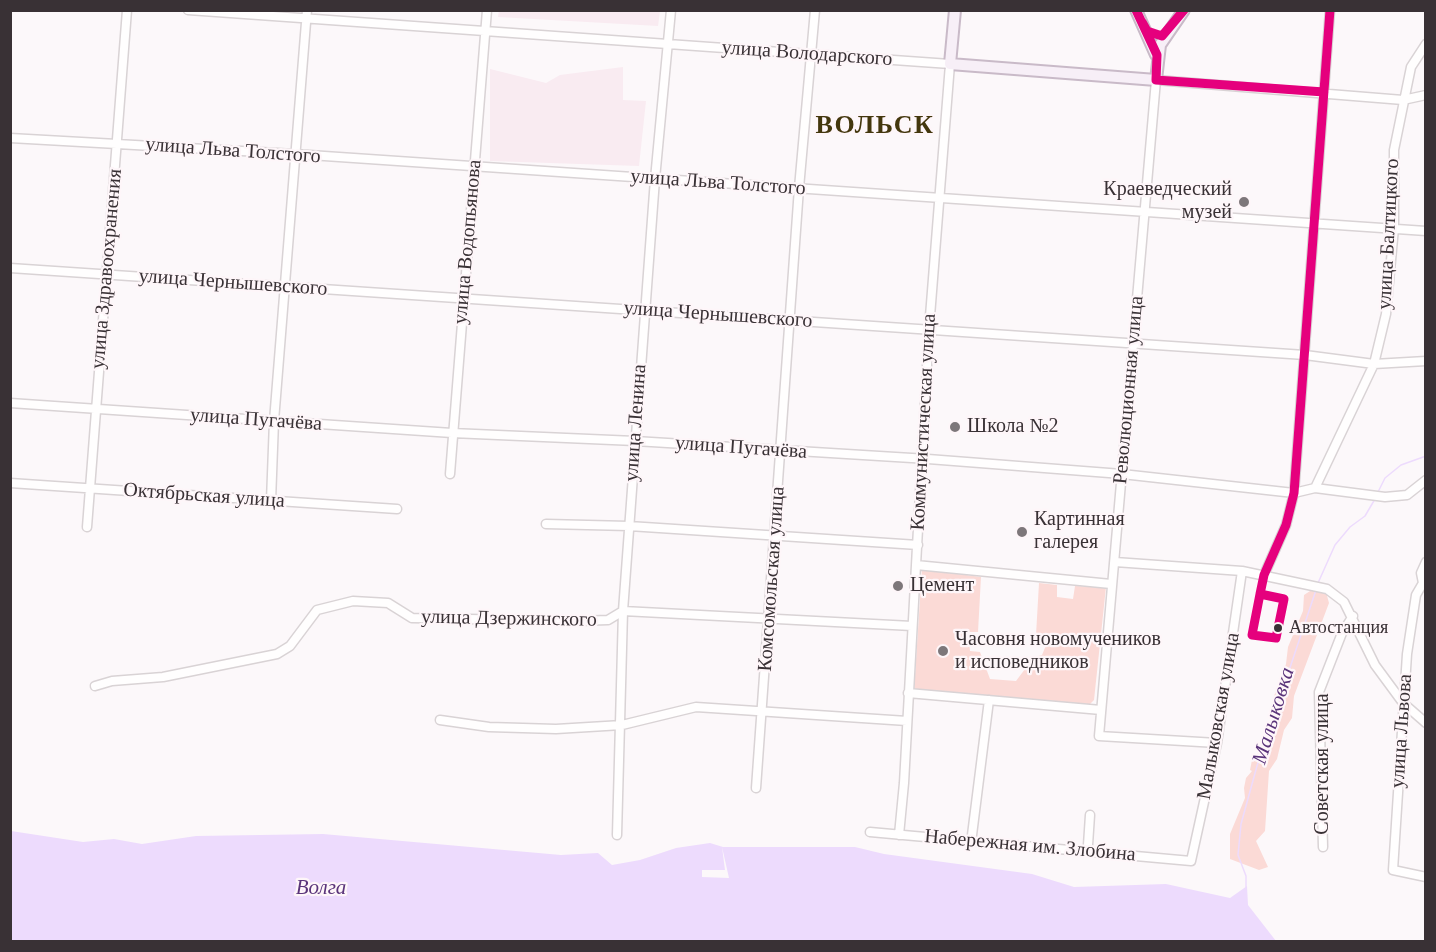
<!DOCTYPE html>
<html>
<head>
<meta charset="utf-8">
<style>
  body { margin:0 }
  #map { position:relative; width:1436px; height:952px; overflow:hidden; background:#fcf8fa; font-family:"Times New Roman",serif }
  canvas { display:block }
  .frame { position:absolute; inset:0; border:12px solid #393135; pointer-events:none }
</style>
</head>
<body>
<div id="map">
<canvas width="1436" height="952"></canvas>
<div class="frame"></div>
</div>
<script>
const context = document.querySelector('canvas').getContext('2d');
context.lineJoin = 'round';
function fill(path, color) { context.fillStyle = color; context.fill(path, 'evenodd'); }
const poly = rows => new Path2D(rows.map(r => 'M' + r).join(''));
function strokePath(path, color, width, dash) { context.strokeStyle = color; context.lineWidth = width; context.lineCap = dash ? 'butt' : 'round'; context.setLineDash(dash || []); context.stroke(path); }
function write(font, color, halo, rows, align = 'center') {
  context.font = font + ' "Times New Roman",serif'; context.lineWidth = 4.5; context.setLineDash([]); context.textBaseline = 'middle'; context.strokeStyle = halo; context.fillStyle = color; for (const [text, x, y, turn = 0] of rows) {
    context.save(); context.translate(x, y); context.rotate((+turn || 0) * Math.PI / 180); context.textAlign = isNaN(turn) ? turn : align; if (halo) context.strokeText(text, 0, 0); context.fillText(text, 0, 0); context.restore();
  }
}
const built = poly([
  [499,10,660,10,660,11,658,26,498,17],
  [623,67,623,100,646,101,639,166,490,161,490,69,546,83,560,75]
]);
const green = poly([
  [922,569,981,577,978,632,968,632,970,651,980,652,990,679,1016,681,1034,657,1042,655,1049,638,1036,635,1039,583,1057,585,1057,597,1073,599,1075,586,1106,587,1094,700,1089,705,914,691],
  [1313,589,1326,592,1329,603,1294,696,1292,718,1284,730,1277,759,1269,771,1265,831,1256,841,1268,867,1259,870,1230,859,1230,834,1245,798,1244,788,1246,778,1252,771,1250,770,1252,760,1267,743,1274,716,1273,699,1286,664,1288,647,1303,611,1304,595]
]);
const water = poly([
  [11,831,83,842,114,839,142,844,196,836,323,834,561,855,598,853,612,865,640,860,676,848,710,843,723,847,855,847,884,854,1032,874,1074,887,1166,884,1230,898,1247,886,1248,905,1276,941,11,942]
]);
const pier = poly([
  [722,847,729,878,702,877,702,870,725,870]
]);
const stream = poly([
  [1378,492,1385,478,1401,465,1426,456],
  [1318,583,1335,545,1350,527,1365,516,1375,499],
  [1246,887,1246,876,1238,855,1241,824,1257,766,1316,590]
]);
const minor = poly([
  [188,10,950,64,929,329,904,783,899,835],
  [10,138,295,154,1426,231],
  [10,268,1305,355,1374,364,1426,361],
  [10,403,452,433,635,441,928,459,1122,474,1294,493,1315,488,1385,497,1407,495,1426,480],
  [450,474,487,10],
  [10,483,397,509],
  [1315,488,1374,364,1386,314,1394,228,1394,150,1411,67,1426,44],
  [271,501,274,421,307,10],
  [546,524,629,526,918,545],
  [87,527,127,10],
  [1115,562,1242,571,1327,589,1344,602,1375,665,1403,703,1426,723],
  [1426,562,1421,573,1423,583,1416,595,1407,654,1393,870,1426,877],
  [916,565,1111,584],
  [1264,575,1286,525,1294,493,1330,10],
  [95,686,112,681,163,677,277,654,290,646,317,610,353,601,388,603,412,618,579,621,608,620,623,611,912,626],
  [908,693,1101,710],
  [440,720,489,727,556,729,622,725,696,707,907,721],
  [1217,743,1099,736,1156,80,1403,100,1426,95],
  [756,788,799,188,815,10],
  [870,832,1191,861,1217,743,1242,571],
  [617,835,623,611,655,179,671,10],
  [972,835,989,700],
  [1088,845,1090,815],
  [1323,847,1319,692,1342,633,1353,616]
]);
const major = poly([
  [955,10,950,64,1156,80,1160,45,1184,10],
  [1136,10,1156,55]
]);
const bus1 = poly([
  [1136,10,1157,55,1156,80,1324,92],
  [1142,22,1147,31,1162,36,1184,10],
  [1260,594,1284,599,1276,638,1252,635,1260,594],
  [1260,594,1264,575,1286,525,1294,493,1330,10]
]);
const markers = [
  [1244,202,6,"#7d777a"],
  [955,427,6,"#7d777a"],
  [1022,532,6,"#7d777a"],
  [898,586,6,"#7d777a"],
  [1278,628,5,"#393135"],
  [943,651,6,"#7d777a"]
];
const busNames = [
  ["Автостанция",1289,628]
];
const streetNames = [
  ["улица Володарского",807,54,4],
  ["улица Льва Толстого",233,151,4],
  ["улица Льва Толстого",718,183,4],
  ["улица Балтицкого",1389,234,-87],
  ["улица Водопьянова",468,242,-85],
  ["улица Здравоохранения",107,269,-85],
  ["улица Чернышевского",233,283,4],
  ["улица Чернышевского",718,315,4],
  ["Революционная улица",1129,390,-85],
  ["улица Пугачёва",256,420,4],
  ["Коммунистическая улица",924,422,-87],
  ["улица Ленина",636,423,-86],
  ["улица Пугачёва",741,448,4],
  ["Октябрьская улица",204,496,4],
  ["Комсомольская улица",772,579,-86],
  ["улица Дзержинского",509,619,1],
  ["Малыковская улица",1219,716,-80],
  ["улица Львова",1402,731,-86],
  ["Советская улица",1323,764,-90],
  ["Набережная им. Злобина",1030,846,5]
];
const poiNames = [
  ["Краеведческий",1232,190,"right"],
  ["музей",1232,213,"right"],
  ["Школа №2",967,427],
  ["Картинная",1034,520],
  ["галерея",1034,543],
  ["Цемент",910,586],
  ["Часовня новомучеников",955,640],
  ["и исповедников",955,663]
];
const waterNames = [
  ["Малыковка",1274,716,-73],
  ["Волга",321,888]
];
const districtNames = [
  ["ВОЛЬСК",875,126]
];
fill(built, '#f9ebf1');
fill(green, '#fbdad6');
fill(water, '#eddbfd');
fill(pier, '#fcf8fa');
strokePath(stream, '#eddbfd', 1.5);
strokePath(minor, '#d9d3d5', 11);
strokePath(major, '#c9bac8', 14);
strokePath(minor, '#fffefe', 8);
strokePath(major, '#f7eff7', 10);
strokePath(bus1, '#e5007d', 9);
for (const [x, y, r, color] of markers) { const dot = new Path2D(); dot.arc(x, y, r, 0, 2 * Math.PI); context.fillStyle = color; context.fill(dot); strokePath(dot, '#fef6f9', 2); }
write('18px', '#393135', '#fef6f9', busNames, 'left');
write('20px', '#393135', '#fef6f9', streetNames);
write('20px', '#393135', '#fef6f9', poiNames, 'left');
write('italic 21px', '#5a347a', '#fef6f9', waterNames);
context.letterSpacing = '1.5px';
write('bold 26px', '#43370d', '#fef6f9', districtNames);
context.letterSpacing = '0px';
</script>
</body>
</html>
